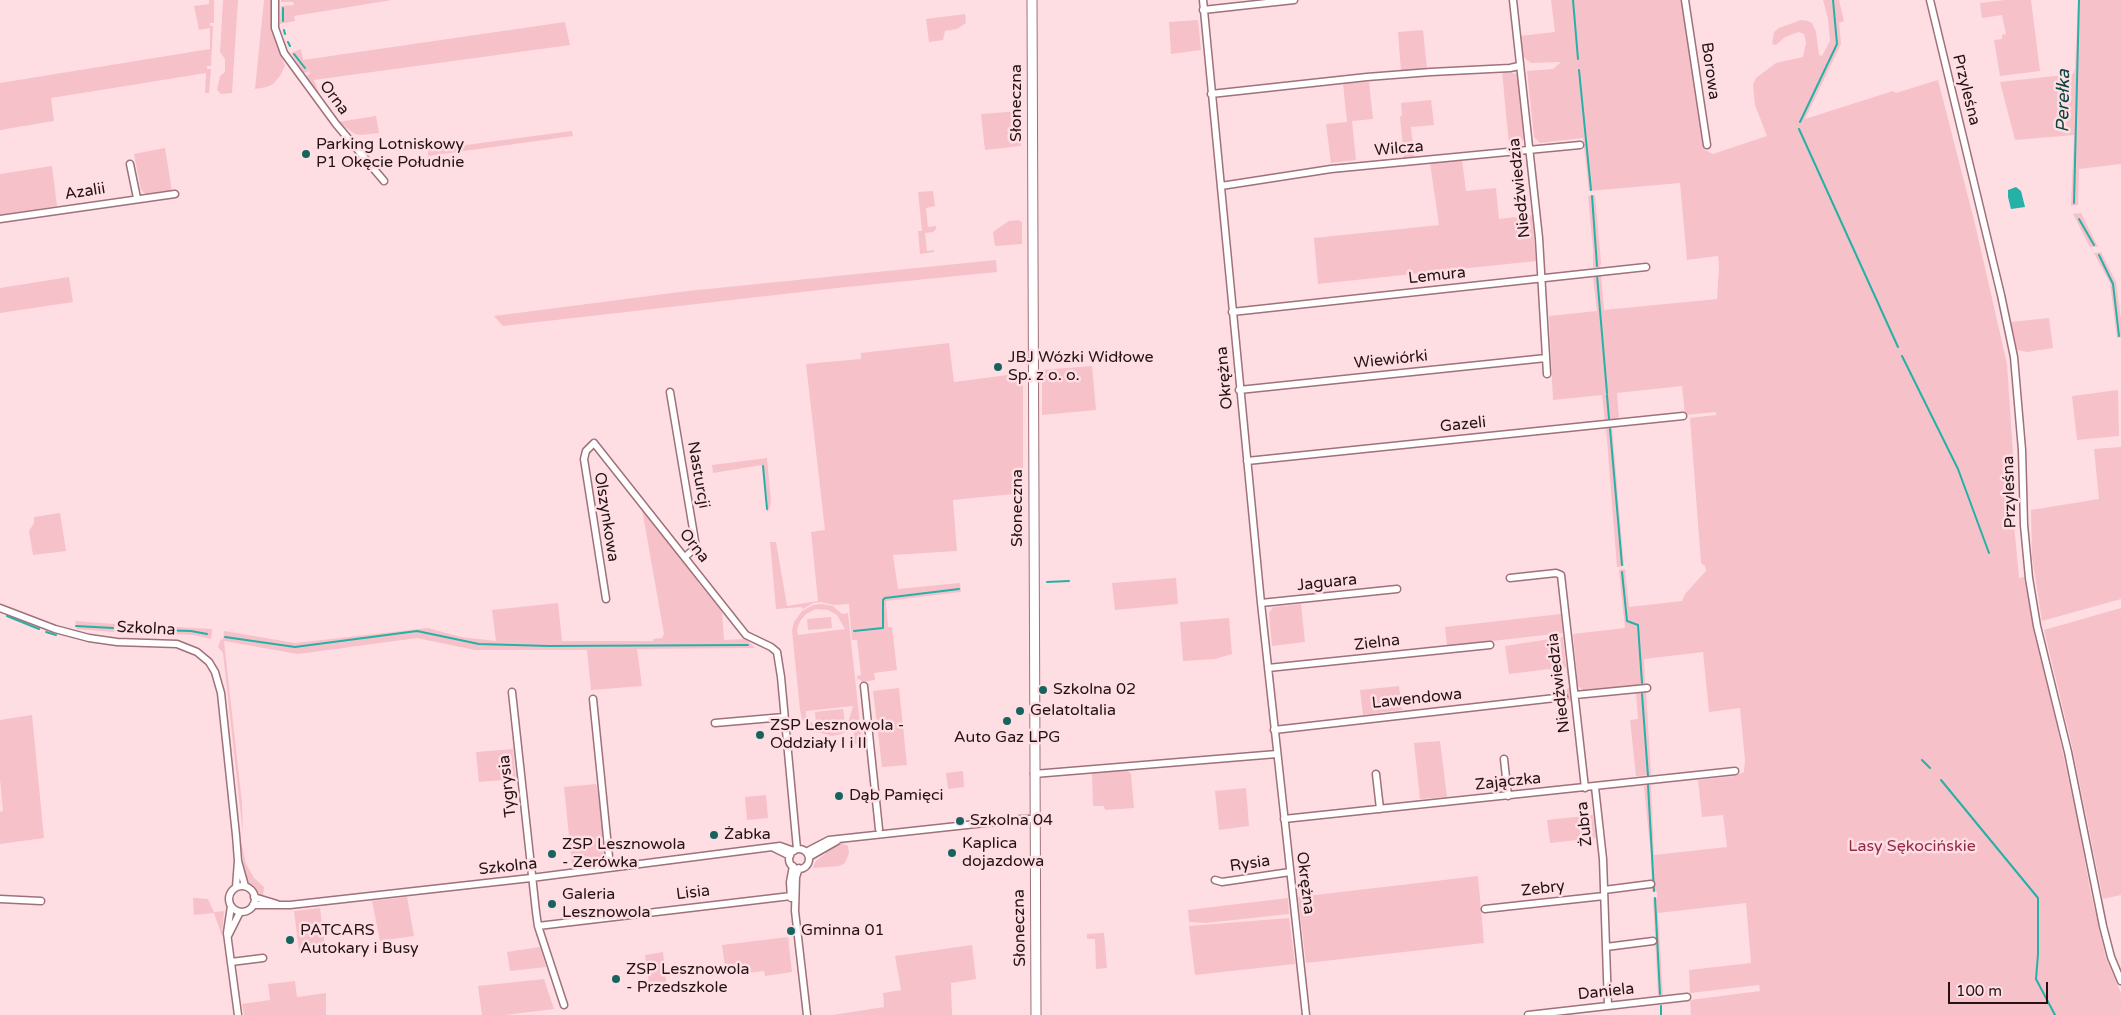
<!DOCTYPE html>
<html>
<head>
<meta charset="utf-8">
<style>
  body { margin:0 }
  #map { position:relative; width:2121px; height:1015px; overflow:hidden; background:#fedee3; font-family:"Varela Round",sans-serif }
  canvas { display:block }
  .scale { position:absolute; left:1948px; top:982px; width:100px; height:22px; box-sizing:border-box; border:2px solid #241216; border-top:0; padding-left:6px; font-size:15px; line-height:18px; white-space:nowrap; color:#241216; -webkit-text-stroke:4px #fedee3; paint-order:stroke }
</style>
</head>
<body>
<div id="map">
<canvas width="2121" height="1015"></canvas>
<div class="scale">100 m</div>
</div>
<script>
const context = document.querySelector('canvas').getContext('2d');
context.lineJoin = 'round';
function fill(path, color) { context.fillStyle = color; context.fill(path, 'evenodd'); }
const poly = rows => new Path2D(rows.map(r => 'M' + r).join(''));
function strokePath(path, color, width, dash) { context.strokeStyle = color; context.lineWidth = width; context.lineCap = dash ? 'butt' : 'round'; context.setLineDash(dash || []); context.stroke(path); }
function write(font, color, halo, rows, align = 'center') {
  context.font = font + ' "Varela Round",sans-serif'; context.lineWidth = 5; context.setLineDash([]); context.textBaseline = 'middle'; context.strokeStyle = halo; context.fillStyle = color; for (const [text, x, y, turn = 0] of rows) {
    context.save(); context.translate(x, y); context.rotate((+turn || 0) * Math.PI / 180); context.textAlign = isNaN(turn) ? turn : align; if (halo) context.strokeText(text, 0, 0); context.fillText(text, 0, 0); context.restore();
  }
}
const green = poly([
  [209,0,214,0,214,23,210,23,210,26,213,26,211,66,207,66,207,69,211,69,209,93,205,93,206,73,51,98,54,121,0,130,0,83,210,49,210,28,199,30,194,6,209,4],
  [223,0,238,0,232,93,221,94,217,90,220,76,225,72,225,59,220,52],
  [264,0,271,0,271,29,285,66,280,76,273,84,267,87,255,89],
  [281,0,392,0,294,16,295,21,280,24,281,6,294,5,293,2,281,2],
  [1551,0,1683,0,1705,150,1713,154,1767,136,1755,105,1753,85,1756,78,1776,63,1803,57,1806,43,1804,34,1799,32,1785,37,1776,45,1772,44,1774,32,1779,28,1801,20,1808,21,1812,23,1816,32,1819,55,1822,56,1830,41,1828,19,1823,0,1839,0,1844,21,1839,23,1841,44,1805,119,1893,91,1896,93,1938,80,1975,224,2007,364,2013,454,2014,524,2019,578,2025,577,2077,819,2091,894,2106,958,2121,993,2121,1015,1691,1015,1690,1000,1760,991,1759,985,1690,993,1689,970,1751,963,1746,903,1658,913,1663,996,1658,996,1653,898,1657,898,1657,892,1652,891,1651,856,1644,786,1651,785,1654,855,1727,847,1723,815,1702,817,1698,780,1735,776,1744,772,1745,760,1740,708,1709,712,1703,652,1644,659,1645,686,1584,691,1578,686,1573,634,1625,628,1619,570,1625,569,1629,607,1682,601,1685,594,1706,571,1705,566,1701,563,1690,418,1716,415,1716,412,1685,415,1682,386,1617,393,1619,419,1613,420,1605,421,1602,395,1553,400,1549,316,1597,311,1593,276,1601,275,1604,310,1717,299,1719,267,1718,256,1687,260,1680,183,1589,191,1583,138,1540,143,1534,137,1527,71,1553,69,1561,62,1531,63,1523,57,1520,36,1555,32],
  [2005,0,2031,0,2040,71,2000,76,1994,40,2002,39,2002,35,2006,34,2002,15,1982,18,1980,3],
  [2078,0,2121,0,2121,164,2079,169,2078,205,2071,206,2074,135,2015,140,2000,82,2073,74,2075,69],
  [965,14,966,23,957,29,945,31,943,40,929,42,926,19],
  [1198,20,1201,50,1171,54,1169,22],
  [565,22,570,45,314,80,322,101,306,80,308,79,306,76,310,74,309,71,304,73,291,53,301,49,303,60],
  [1423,30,1427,69,1401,71,1398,32],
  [1502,71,1517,74,1520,82,1524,122,1524,138,1519,144,1509,145],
  [1369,82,1373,119,1352,121,1356,160,1331,163,1326,124,1347,122,1343,83],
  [1431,100,1434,125,1411,127,1414,158,1404,159,1400,116,1402,116,1401,103],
  [1021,111,1021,146,985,150,981,114],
  [376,116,379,133,361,135,355,134,338,122],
  [572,131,573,136,428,156,428,150],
  [165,148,172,191,147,195,141,190,134,154],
  [1462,160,1466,191,1496,188,1499,219,1532,215,1536,261,1318,284,1314,238,1439,225,1430,163],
  [52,166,57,206,0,215,0,174],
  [933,191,935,206,926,208,928,227,936,226,936,229,933,232,925,233,927,251,934,250,934,252,920,254,918,231,922,231,918,192],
  [1595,195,1601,262,1600,269,1593,270,1593,249,1588,196],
  [2081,213,2098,247,2090,247,2073,214],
  [1018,220,1022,222,1022,244,995,246,993,232,1009,221],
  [2101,252,2116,282,2121,319,2121,337,2117,338,2110,283,2094,253],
  [996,260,997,272,837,288,503,326,494,316,688,291],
  [69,277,73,302,0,313,0,288],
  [2049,318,2053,348,2027,352,2017,350,2011,322],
  [949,343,954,382,1023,373,1023,493,953,500,957,551,893,555,898,589,960,583,961,592,886,601,888,627,892,627,897,670,874,673,875,680,861,682,861,680,857,679,857,676,861,675,857,640,852,640,849,604,833,605,821,602,813,603,803,609,801,607,776,609,770,542,776,542,787,606,818,601,811,532,825,530,806,364,861,359,861,353],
  [1092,366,1096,410,1042,415,1042,370],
  [2118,390,2119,436,2077,440,2072,396],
  [1612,426,1624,566,1617,567,1606,427],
  [2121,447,2121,599,2042,621,2032,557,2031,510,2099,499,2094,449],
  [767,458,771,502,769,510,767,512,762,465,713,473,712,465],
  [642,509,700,580,698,582,722,612,724,640,746,639,755,648,637,649,642,686,591,690,587,650,475,650,417,638,298,654,224,641,242,803,243,834,223,653,218,647,221,639,223,640,224,631,295,643,428,628,461,637,496,641,492,610,558,603,562,641,653,641,653,639,662,638,664,634],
  [60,513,66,551,33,555,29,531,34,523,34,517],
  [1176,578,1178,604,1115,610,1112,583],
  [822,604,833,606,842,614,848,613,862,743,855,744,853,725,842,734,832,736,813,731,802,719,800,710,792,631,794,622,802,611,813,605],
  [816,609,828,610,837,615,845,629,798,635,797,630,800,621,806,614],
  [853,706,849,720,841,728,834,730,822,730,817,727,845,723,843,709,815,712,816,727,810,721,806,715,806,711],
  [1301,604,1305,642,1272,646,1269,613,1273,607],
  [2121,608,2121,895,2103,899,2072,746,2044,630],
  [1561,614,1563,633,1447,646,1445,627],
  [831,617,832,628,808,630,807,619],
  [1229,618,1232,654,1215,659,1183,661,1180,622],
  [75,621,115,624,114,632,77,629],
  [124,624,212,629,212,633,211,639,194,635,125,632],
  [1563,637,1566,667,1569,667,1574,702,1565,700,1564,693,1569,687,1566,667,1509,674,1505,646],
  [1399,686,1402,710,1363,715,1360,690],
  [899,688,907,765,882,767,873,691],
  [1646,691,1651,775,1636,776,1630,720,1638,719,1636,692],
  [32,715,44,838,0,844,0,812,3,811,0,779,0,720],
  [1440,741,1447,797,1420,799,1414,743],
  [513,749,516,779,479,782,476,752],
  [1126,769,1131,774,1134,808,1105,810,1104,806,1093,806,1092,772],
  [963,771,964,787,948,789,946,773],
  [596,784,599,796,606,861,572,865,564,787],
  [1246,788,1249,826,1219,830,1215,791],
  [766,795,768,818,747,820,745,797],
  [1593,815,1596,838,1550,843,1547,820],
  [237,823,246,864,254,878,264,887,263,896,257,893,246,879],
  [842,843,848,846,849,853,845,863,840,866,813,868,815,862,826,853,825,850],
  [1478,876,1484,943,1306,963,1298,897],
  [407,897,414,936,380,941,372,901],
  [193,898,208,899,214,912,224,911,222,936,214,913,194,915],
  [1288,898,1289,914,1206,923,1189,922,1188,910],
  [320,908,325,947,299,951,294,911],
  [1289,918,1295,964,1195,975,1189,926],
  [1104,933,1107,968,1096,969,1095,939,1087,939,1087,934],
  [788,937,792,972,765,976,764,971,741,974,740,971,733,972,732,965,725,966,722,945],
  [972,945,976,979,951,983,952,1015,833,1015,884,1007,883,993,901,990,895,956],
  [540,947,546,967,510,971,507,952],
  [663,952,667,989,650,990,645,955],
  [544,979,554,1009,505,1015,482,1015,478,986],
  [295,981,297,997,326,993,326,1015,244,1015,242,1004,270,1000,268,984]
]);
const water = poly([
  [2016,187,2021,191,2025,207,2011,209,2008,197,2008,190]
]);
const stream = poly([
  [1573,0,1578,59],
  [283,21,283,8],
  [284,30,285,34],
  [288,42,290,46],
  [294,54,305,68],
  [1579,70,1591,190],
  [1800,122,1837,44,1833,0],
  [1799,129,1898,347],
  [1592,196,1597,266],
  [2074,203,2079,0],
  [2079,219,2094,245],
  [2099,255,2113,284,2119,336],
  [1597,275,1607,393],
  [1902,356,1958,469,1989,553],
  [1607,395,1609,419],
  [1610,429,1622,565],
  [763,466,767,509],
  [1622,572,1627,621,1638,625,1642,683],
  [1047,582,1069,581],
  [7,616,39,629],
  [76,626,113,628],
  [126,629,191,631,207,634],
  [854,631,883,628,883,600,885,598,959,589],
  [46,632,56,635],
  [225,637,295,647,417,631,479,644,549,646,748,645],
  [1642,694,1648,776],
  [1922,760,1930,768],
  [1941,780,2038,898,2038,954,2036,979,2055,1015],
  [1648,785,1654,891],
  [1655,898,1660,994],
  [1661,1006,1661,1015]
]);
const minor = poly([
  [275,0,275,28,284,53,336,124,384,181],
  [1203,0,1261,603,1306,1015],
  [1513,0,1539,238,1547,374],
  [1685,0,1707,145],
  [1930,0,2001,295,2014,357,2022,450,2024,525,2029,578,2037,626,2068,752,2103,926,2111,957,2121,981],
  [1203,10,1294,0],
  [1211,94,1367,77,1431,72,1510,68,1519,66],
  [130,164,137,198],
  [1221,186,1331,169,1580,145],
  [0,219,175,194],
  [1232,312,1646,267],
  [1239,390,1546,358],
  [670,392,696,547,685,557],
  [1247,461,1683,416],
  [1510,578,1556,573,1561,575,1585,788],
  [606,599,584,459,586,451,594,443,746,635,771,647,777,652,781,677,797,849],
  [1261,603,1397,589],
  [0,608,55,629,89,638,117,642,177,644,197,652,209,662,215,672,221,693,236,835,238,861,236,887],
  [1268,668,1490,645],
  [864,686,879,829],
  [512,692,536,912,538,926,564,1005],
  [1575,695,1647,688],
  [593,699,610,867],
  [715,723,784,717],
  [1274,730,1564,697],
  [1504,759,1508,796],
  [1034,774,1277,754],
  [1376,774,1380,809],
  [1595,787,1603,859,1608,1006],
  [1284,819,1735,771],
  [774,848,790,856],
  '789 859a10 10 0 1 1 20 0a10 10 0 1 1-20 0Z',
  [806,852,829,840,1022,819,1034,819],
  [809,857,837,841],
  [238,861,245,886],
  [799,868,796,877,795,911,807,1015],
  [1215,880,1222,882,1290,872],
  '229 899a13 13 0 1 1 26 0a13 13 0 1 1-26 0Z',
  [1604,890,1651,884],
  [254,897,277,904],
  [791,898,790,882,793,866],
  [0,899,41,901],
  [253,905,290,905,531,878,780,846,794,851],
  [231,906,227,933,238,1015],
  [1485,909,1604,896],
  [538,926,791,896],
  [228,936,240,912],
  [1606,947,1653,941],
  [231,962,263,958],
  [1528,1015,1687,997]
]);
const secondary = poly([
  [1032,0,1036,1015]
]);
const markers = [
  [306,154,5,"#17645f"],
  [998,367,5,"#17645f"],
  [1043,690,5,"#17645f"],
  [1020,711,5,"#17645f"],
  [1007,721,5,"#17645f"],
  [760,735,5,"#17645f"],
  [839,796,5,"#17645f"],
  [960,821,5,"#17645f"],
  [714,835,5,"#17645f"],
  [952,853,5,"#17645f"],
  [552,854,5,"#17645f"],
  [552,904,5,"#17645f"],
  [791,931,5,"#17645f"],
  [290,940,5,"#17645f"],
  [616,979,5,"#17645f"]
];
const streetNames = [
  ["Borowa",1710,71,82],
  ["Przyleśna",1966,90,76],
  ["Orna",334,98,53],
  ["Słoneczna",1017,103,-90],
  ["Wilcza",1399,149,-5],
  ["Niedźwiedzia",1520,188,-96],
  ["Azalii",85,192,-9],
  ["Lemura",1437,276,-6],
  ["Wiewiórki",1391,360,-6],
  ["Okrężna",1225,378,-95],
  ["Gazeli",1463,425,-6],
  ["Nasturcji",698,475,80],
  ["Przyleśna",2010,492,-92],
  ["Słoneczna",1018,508,-90],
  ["Olszynkowa",606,517,81],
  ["Orna",694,546,52],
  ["Jaguara",1327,583,-6],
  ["Szkolna",146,629,3],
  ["Zielna",1377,643,-7],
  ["Niedźwiedzia",1559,683,-97],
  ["Lawendowa",1417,699,-6],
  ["Zajączka",1508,782,-6],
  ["Tygrysia",508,786,-96],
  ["Żubra",1585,824,-96],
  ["Rysia",1250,864,-8],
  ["Szkolna",508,867,-6],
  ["Okrężna",1305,883,83],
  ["Zebry",1543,889,-7],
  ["Lisia",693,893,-7],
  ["Słoneczna",1020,928,-91],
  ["Daniela",1606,992,-6]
];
const poiNames = [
  ["Parking Lotniskowy",316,145],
  ["P1 Okęcie Południe",316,163],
  ["JBJ Wózki Widłowe",1008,358],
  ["Sp. z o. o.",1008,376],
  ["Szkolna 02",1053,690],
  ["GelatoItalia",1030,711],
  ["ZSP Lesznowola -",770,726],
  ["Oddziały I i II",770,744],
  ["Auto Gaz LPG",1007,738,"center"],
  ["Dąb Pamięci",849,796],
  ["Szkolna 04",970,821],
  ["Żabka",724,835],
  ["Kaplica",962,844],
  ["dojazdowa",962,862],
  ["ZSP Lesznowola",562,845],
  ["- Zerówka",562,863],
  ["Galeria",562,895],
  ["Lesznowola",562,913],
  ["PATCARS",300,931],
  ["Autokary i Busy",300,949],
  ["Gminna 01",801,931],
  ["ZSP Lesznowola",626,970],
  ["- Przedszkole",626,988]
];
const parkNames = [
  ["Lasy Sękocińskie",1912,847]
];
const waterNames = [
  ["Perełka",2064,101,-89]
];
fill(green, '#f6c1c9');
fill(water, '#25b1a7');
strokePath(stream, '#25b1a7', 2);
strokePath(minor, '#9f7179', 9);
strokePath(secondary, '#9f7179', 11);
strokePath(minor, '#fff', 6);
strokePath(secondary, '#fff', 9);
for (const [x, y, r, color] of markers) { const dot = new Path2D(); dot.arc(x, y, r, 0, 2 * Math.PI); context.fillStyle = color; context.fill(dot); strokePath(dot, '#fedee3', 2); }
write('16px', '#241216', '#fedee3', streetNames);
write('16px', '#241216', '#fedee3', poiNames, 'left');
write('16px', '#942948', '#fedee3', parkNames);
write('italic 18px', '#0b4541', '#fedee3', waterNames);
</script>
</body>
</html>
